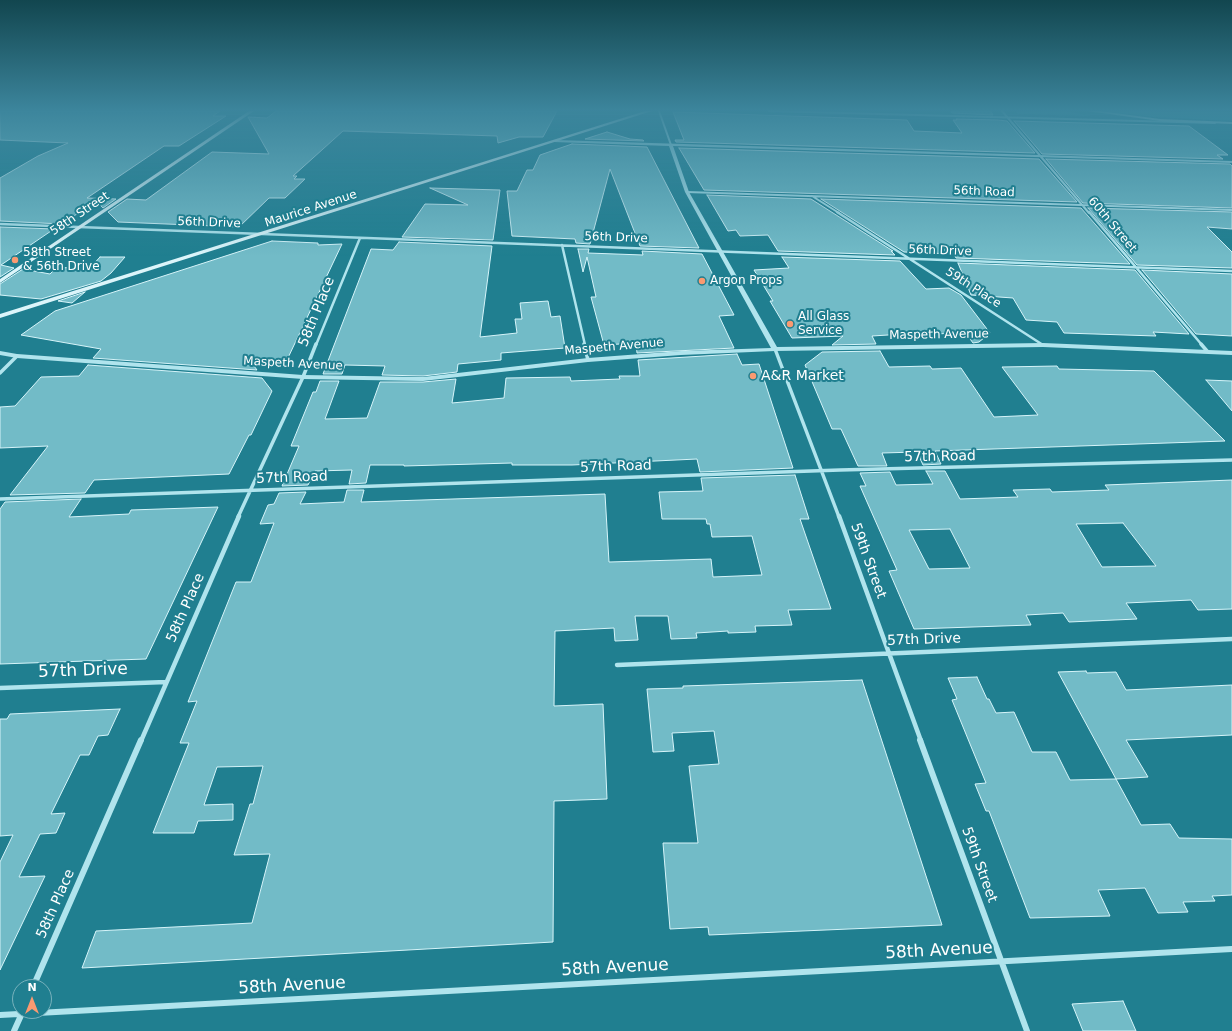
<!DOCTYPE html>
<html>
<head>
<meta charset="utf-8">
<style>
  body { margin:0 }
  #map { position:relative; width:1232px; height:1031px; overflow:hidden; background:#207f90; font-family:"DejaVu Sans",sans-serif }
  canvas { display:block }
  .north { position:absolute; left:12px; top:979px; width:40px; height:40px; box-sizing:border-box; background:#207f90; border:1px solid #79b2bc; border-radius:50%; rotate:0deg; font-size:11px; font-weight:700; line-height:16px; text-align:center; color:#fff }
  .north::after { content:''; display:block; margin:auto; width:14px; height:18px; background:#fa9a71; clip-path:polygon(50% 0,100% 100%,50% 72%,0 100%) }
</style>
</head>
<body>
<div id="map">
<canvas width="1232" height="1031"></canvas>
<div class="north">N</div>
</div>
<script>
const context = document.querySelector('canvas').getContext('2d');
context.lineJoin = 'round';
function fill(path, color) { context.fillStyle = color; context.fill(path, 'evenodd'); }
const poly = rows => new Path2D(rows.map(r => 'M' + r).join(''));
function strokePath(path, color, width, dash) { context.strokeStyle = color; context.lineWidth = width; context.lineCap = dash ? 'butt' : 'round'; context.setLineDash(dash || []); context.stroke(path); }
function write(font, color, halo, rows, align = 'center') {
  context.font = font + ' "DejaVu Sans",sans-serif'; context.lineWidth = 4; context.setLineDash([]); context.textBaseline = 'middle'; context.strokeStyle = halo; context.fillStyle = color; for (const [text, x, y, turn = 0] of rows) {
    context.save(); context.translate(x, y); context.rotate((+turn || 0) * Math.PI / 180); context.textAlign = isNaN(turn) ? turn : align; if (halo) context.strokeText(text, 0, 0); context.fillText(text, 0, 0); context.restore();
  }
}
const green = poly([
  [1015,111,1065,111,1091,116,1018,114],
  [1103,111,1232,112,1232,121,1154,117]
]);
const building = poly([
  [0,111,220,111,213,116,226,116,179,146,164,146,87,198,116,199,103,208,96,201,62,224,0,221,0,178,38,156,68,143,0,140,0,111],
  [276,111,557,111,543,137,519,137,498,143,497,136,343,131,293,176,297,176,294,179,305,179,285,198,269,198,239,227,118,222,108,212,127,199,146,200,212,152,269,154,248,117,267,118,276,111],
  [951,111,991,111,993,115,952,113,951,111],
  [673,112,907,120,914,131,962,133,953,120,957,120,956,119,998,120,1007,121,1035,153,676,142,675,140,684,140,673,112],
  [1014,121,1189,126,1228,155,1217,155,1223,159,1042,154,1014,121],
  [607,132,630,139,643,140,644,141,585,139,607,132],
  [572,144,647,147,699,248,640,246,610,169,590,244,576,243,575,239,512,236,507,191,517,191,527,170,533,170,540,155,572,144],
  [679,148,1039,159,1077,202,704,190,679,148],
  [1046,159,1230,164,1232,166,1232,208,1083,203,1046,159],
  [430,188,500,190,493,240,402,237,425,204,468,205,430,188],
  [707,195,811,199,893,251,891,251,895,255,778,251,768,235,740,236,736,230,728,231,707,195],
  [821,199,1081,208,1130,264,956,258,954,254,904,252,821,199],
  [1088,208,1232,212,1232,229,1207,227,1232,252,1232,268,1137,265,1088,208],
  [0,227,54,229,1,265,14,268,0,277,0,227],
  [272,241,318,243,318,245,342,244,286,362,249,359,257,370,93,358,101,349,21,335,55,311,272,241],
  [399,242,492,246,480,337,517,333,515,319,522,319,520,303,548,301,551,317,560,316,565,348,501,353,501,360,458,364,457,372,423,376,382,375,385,366,345,365,342,374,323,374,371,249,393,250,399,242],
  [578,249,589,249,588,253,643,255,642,251,702,254,734,315,719,316,734,348,637,353,636,343,604,345,591,297,596,297,587,257,583,272,578,249],
  [100,257,125,257,111,273,101,281,41,299,0,295,0,284,23,269,50,274,56,268,91,267,100,257],
  [782,257,900,261,926,289,949,288,961,295,990,333,979,342,973,343,965,332,938,334,936,332,872,336,876,344,832,345,843,336,792,338,770,301,773,301,754,270,789,268,782,257],
  [958,263,1135,270,1189,334,1153,332,1156,336,1064,333,1057,322,1026,320,1013,298,971,295,958,263],
  [1142,270,1232,274,1232,336,1196,334,1142,270],
  [85,292,72,303,58,301,85,292],
  [880,351,889,367,930,366,932,369,961,368,994,417,1038,415,1002,367,1057,366,1059,369,1154,371,1225,441,935,451,941,464,923,465,917,452,882,453,887,466,858,466,841,429,832,429,805,365,822,352,880,351],
  [737,354,742,365,759,364,793,468,700,472,697,459,572,465,512,465,512,463,404,466,404,465,370,465,366,483,349,484,352,470,315,471,308,485,282,486,299,446,291,446,313,392,316,392,320,381,339,381,325,419,367,418,380,382,423,382,456,379,452,403,504,398,506,378,570,377,571,381,620,379,619,376,640,376,638,360,737,354],
  [88,365,262,378,272,391,251,435,249,435,229,474,94,480,85,493,10,495,48,446,0,448,0,407,15,406,41,377,79,376,88,365],
  [1206,380,1232,381,1232,411,1206,380],
  [926,471,945,471,960,499,1018,497,1013,490,1050,489,1052,492,1109,490,1105,485,1232,480,1232,609,1198,610,1191,600,1126,603,1137,619,1069,622,1063,613,1026,615,1031,625,914,629,889,571,897,570,860,486,866,486,860,473,890,472,896,485,933,484,926,471],
  [1123,523,1156,566,1102,567,1076,524,1123,523],
  [950,529,970,568,929,569,909,530,950,529],
  [795,475,809,519,800,519,831,609,788,610,792,625,755,626,756,632,728,633,728,631,696,633,697,638,671,639,668,616,635,616,638,640,615,641,614,628,555,631,554,706,603,704,607,799,554,801,553,942,82,968,96,931,252,923,270,854,234,855,250,804,253,804,263,766,217,767,204,805,233,804,233,820,198,821,194,833,153,833,189,743,180,743,197,701,188,702,236,582,251,582,274,523,260,524,268,505,274,504,279,493,306,492,300,504,344,502,347,490,364,490,361,502,605,494,609,562,711,559,713,577,762,575,752,536,712,537,710,524,707,524,706,519,662,519,659,492,703,491,701,478,795,475],
  [81,499,69,517,129,514,131,510,218,507,146,659,0,664,0,509,5,502,81,499],
  [1086,671,1087,673,1116,672,1126,690,1232,685,1232,735,1126,740,1148,777,1116,779,1058,672,1086,671],
  [977,677,987,699,989,699,996,713,1014,712,1032,752,1056,752,1070,780,1116,779,1141,825,1170,824,1179,838,1232,839,1232,895,1212,896,1215,901,1183,902,1188,912,1158,913,1145,888,1098,890,1110,916,1030,918,989,811,986,811,975,784,986,783,952,700,957,699,948,678,977,677],
  [862,680,942,925,709,935,708,927,670,929,663,843,698,843,689,766,719,764,714,731,672,733,674,751,653,752,647,689,683,688,683,686,862,680],
  [120,709,108,735,98,736,89,755,80,755,51,814,65,813,56,833,40,834,19,877,45,876,0,970,0,862,13,835,0,836,0,719,7,719,10,714,120,709],
  [1123,1001,1136,1031,1083,1031,1072,1004,1123,1001]
]);
const minorFar4 = poly([
  [659,111,671,145],
  [769,111,1215,123],
  [1002,111,1089,213],
  [687,192,1232,210],
  [812,196,839,213]
]);
const minorFar3 = poly([
  [837,212,1043,345],
  [1089,212,1202,345],
  [0,224,1232,271],
  [562,245,585,345],
  [316,345,360,238]
]);
const minorFar2 = poly([
  [584,344,588,360],
  [1201,344,1207,351],
  [775,349,839,517],
  [0,373,17,356],
  [0,499,840,470,1232,460],
  [238,517,303,377,316,344]
]);
const minorFar1 = poly([
  [839,516,921,741],
  [617,665,1232,639],
  [0,688,166,682],
  [141,741,239,516]
]);
const minor = poly([
  [920,740,1027,1031],
  [33,987,141,740],
  [0,1015,1232,949],
  [14,1031,23,1011]
]);
const tertiary = poly([
  [555,140,1232,161,1232,163,673,146,689,192,777,347,1043,343,1232,351,1232,355,1043,347,775,351,681,355,588,362,423,381,303,379,17,358,0,355,0,351,17,354,303,375,423,377,588,358,681,351,771,348,685,192,669,146,554,142,555,140]
]);
const secondary = poly([
  [249,111,254,111,0,283,0,279,249,111],
  [645,111,652,111,0,318,0,314,645,111],
  [1087,111,1100,111,1160,119,1232,122,1232,124,1160,121,1087,111]
]);
const markers = [
  [15,260,4,"#fa9a71"],
  [702,281,4,"#fa9a71"],
  [790,324,4,"#fa9a71"],
  [753,376,4,"#fa9a71"]
];
const farStreetnames = [
  ["56th Road",984,192,2],
  ["Maurice Avenue",311,209,-18],
  ["58th Street",80,214,-34],
  ["56th Drive",209,223,2],
  ["60th Street",1112,225,50],
  ["56th Drive",616,238,2],
  ["56th Drive",940,251,2],
  ["59th Place",973,288,33],
  ["Maspeth Avenue",939,335,-1],
  ["Maspeth Avenue",614,347,-5],
  ["Maspeth Avenue",293,364,3]
];
const farPoinames = [
  ["58th Street",23,253],
  ["& 56th Drive",23,267],
  ["Argon Props",710,281],
  ["All Glass",798,317],
  ["Service",798,331]
];
const streetNames = [
  ["58th Place",317,312,-68],
  ["57th Road",940,457,-1],
  ["57th Road",616,467,-2],
  ["57th Road",292,478,-2],
  ["59th Street",868,561,70],
  ["58th Place",186,608,-66],
  ["57th Drive",924,640,-2],
  ["59th Street",979,865,70],
  ["58th Place",56,904,-66]
];
const poiNames = [
  ["A&R Market",761,376]
];
const nearStreetnames = [
  ["57th Drive",83,671,-2],
  ["58th Avenue",939,951,-3],
  ["58th Avenue",615,968,-3],
  ["58th Avenue",292,986,-3]
];
fill(green, '#319aab');
fill(building, '#72bbc7');
strokePath(building, '#d6f4f9', 1);
strokePath(minorFar4, '#b0e4ed', 2);
strokePath(minorFar3, '#b0e4ed', 2.5);
strokePath(minorFar2, '#b0e4ed', 3.5);
strokePath(minorFar1, '#b0e4ed', 4.5);
strokePath(minor, '#b0e4ed', 6);
fill(tertiary, '#b0e4ed');
fill(secondary, '#dcf5fa');
const sky = context.createLinearGradient(0, 0, 0, 256);
sky.addColorStop(0, '#12464f');
sky.addColorStop(0.43, '#3c859c');
sky.addColorStop(1, '#3c859c00');
context.fillStyle = sky;
context.fillRect(0, 0, 1232, 256);
for (const [x, y, r, color] of markers) { const dot = new Path2D(); dot.arc(x, y, r, 0, 2 * Math.PI); context.fillStyle = color; context.fill(dot); strokePath(dot, '#207f90', 1.5); }
write('12px', '#fff', '#207f90', farStreetnames);
write('12px', '#fff', '#207f90', farPoinames, 'left');
write('14px', '#fff', '#207f90', streetNames);
write('14px', '#fff', '#207f90', poiNames, 'left');
write('17px', '#fff', '#207f90', nearStreetnames);
</script>
</body>
</html>
